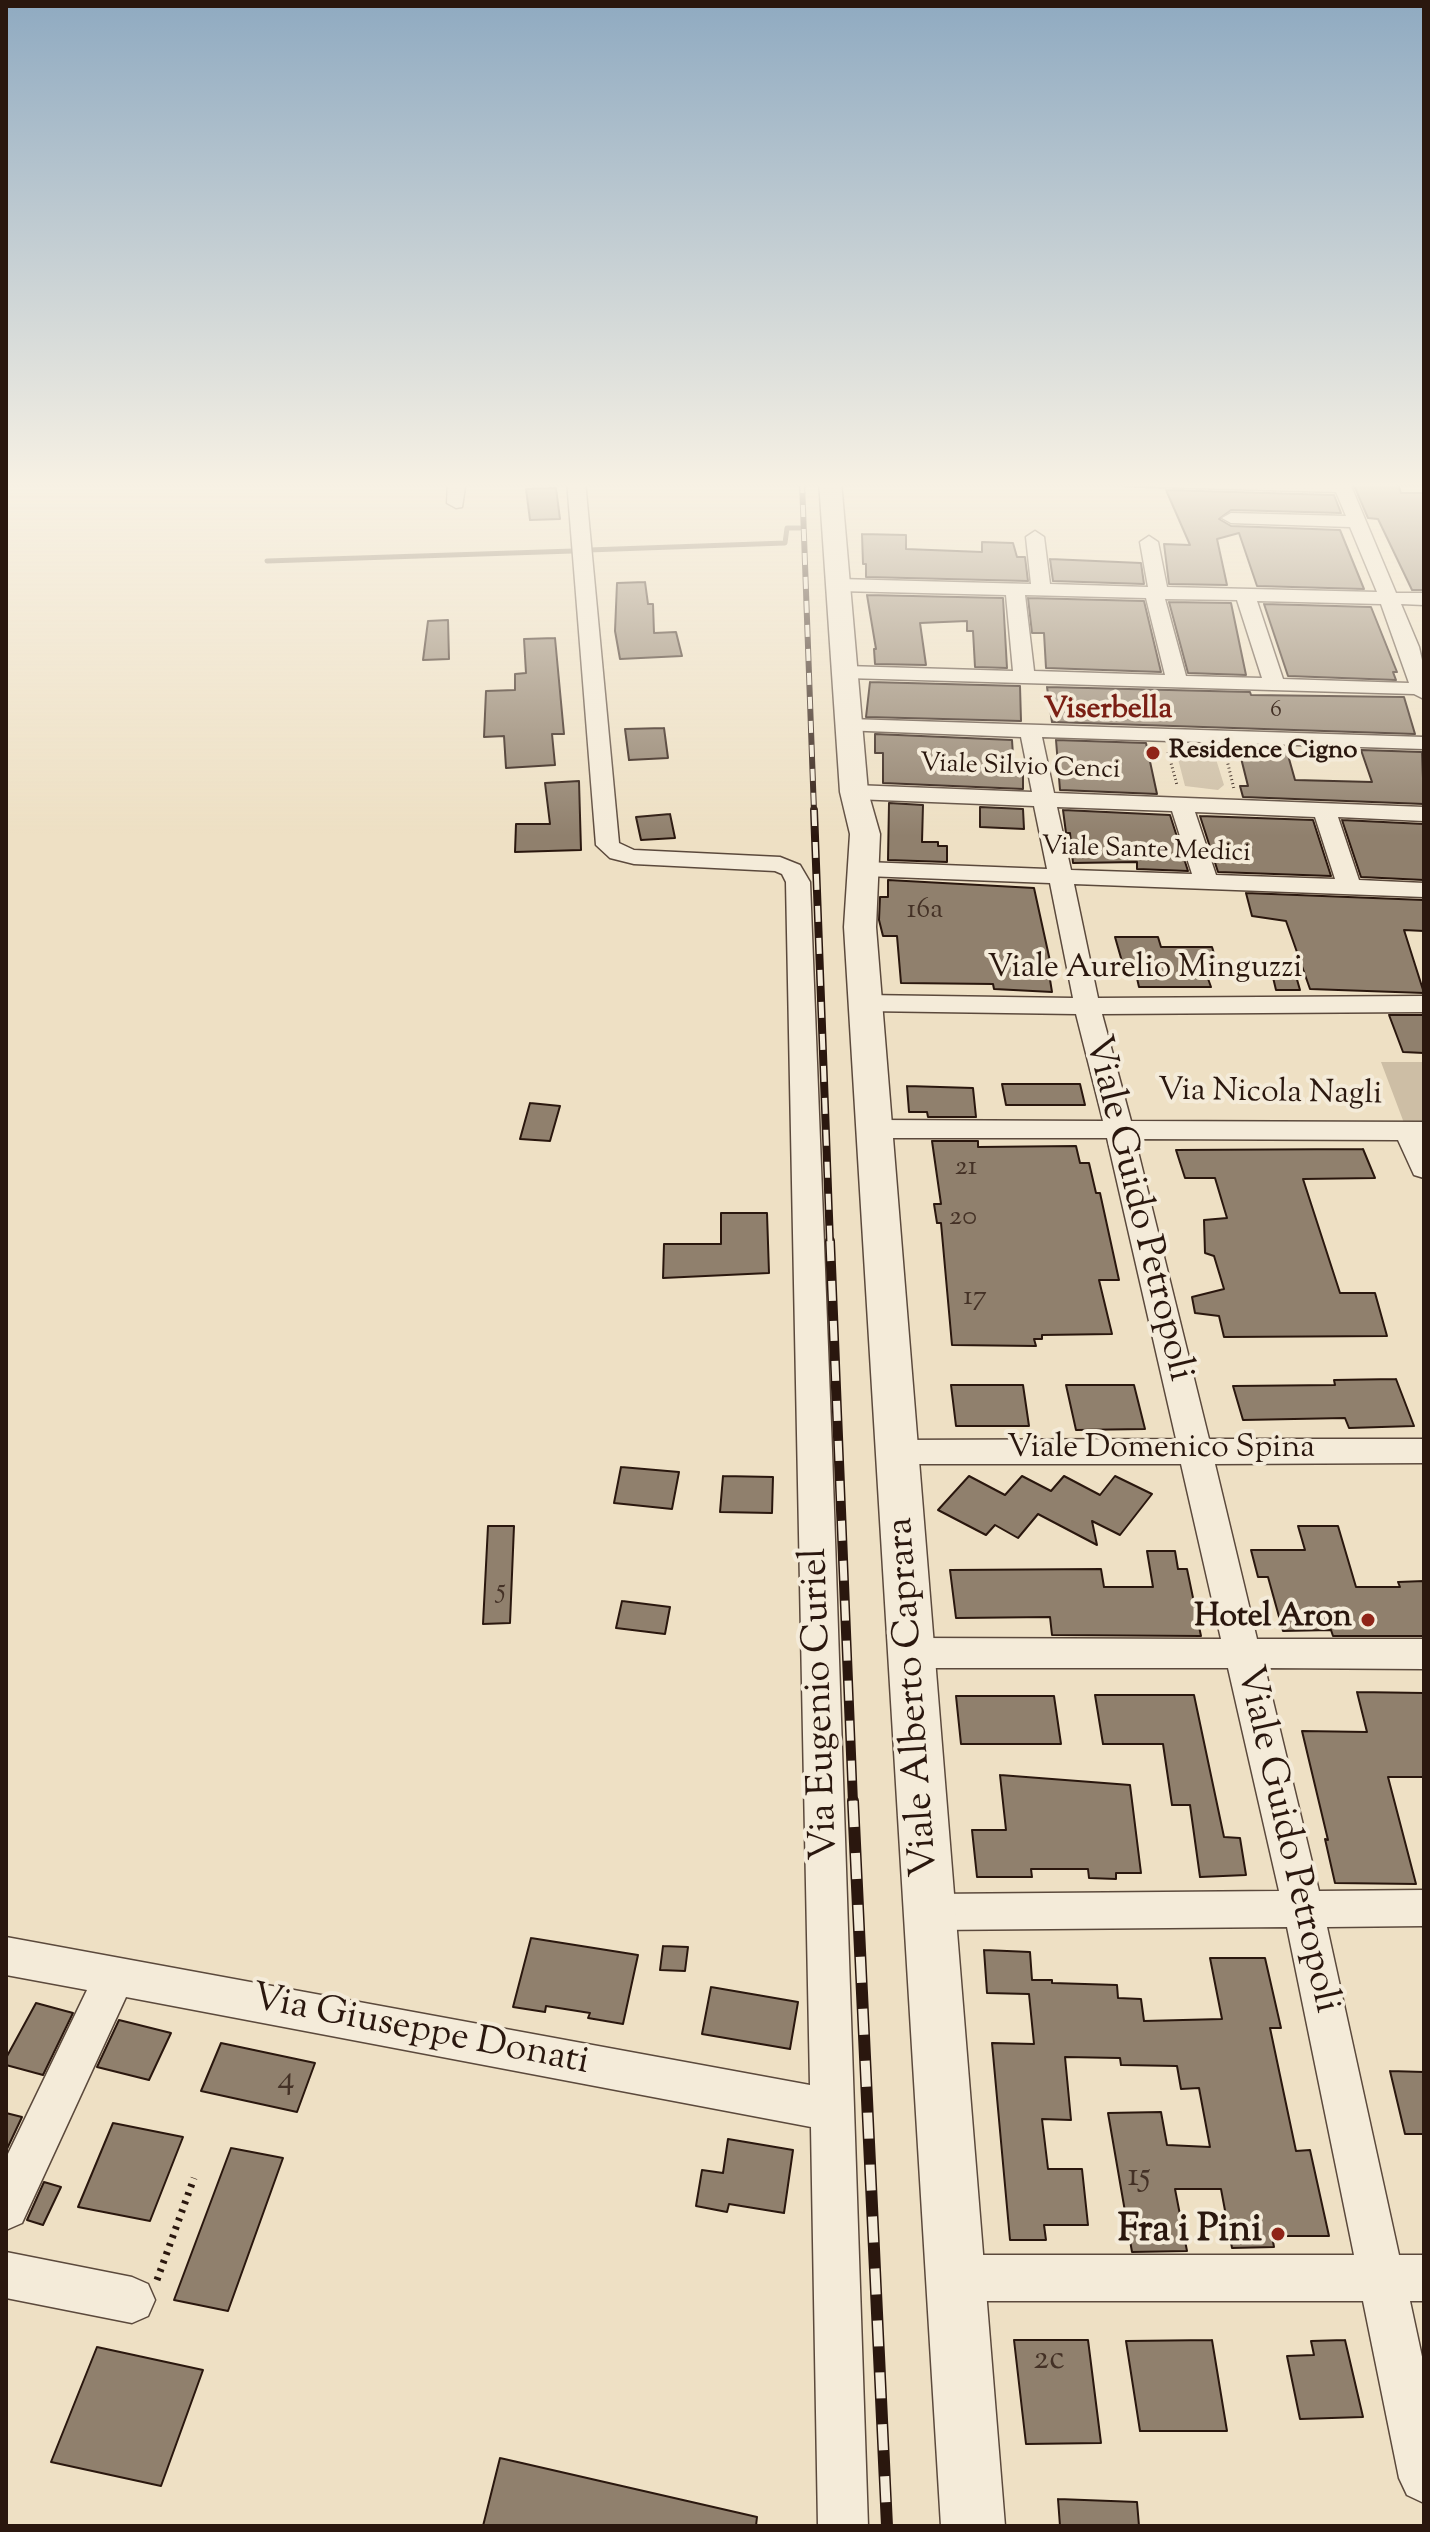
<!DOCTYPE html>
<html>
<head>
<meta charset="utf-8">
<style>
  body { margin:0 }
  #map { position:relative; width:1430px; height:2532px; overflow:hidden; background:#eee0c4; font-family:"Sorts Mill Goudy",serif }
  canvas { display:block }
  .frame { position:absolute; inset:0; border:8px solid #2a170e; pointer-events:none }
</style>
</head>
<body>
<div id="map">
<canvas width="1430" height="2532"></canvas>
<div class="frame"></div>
</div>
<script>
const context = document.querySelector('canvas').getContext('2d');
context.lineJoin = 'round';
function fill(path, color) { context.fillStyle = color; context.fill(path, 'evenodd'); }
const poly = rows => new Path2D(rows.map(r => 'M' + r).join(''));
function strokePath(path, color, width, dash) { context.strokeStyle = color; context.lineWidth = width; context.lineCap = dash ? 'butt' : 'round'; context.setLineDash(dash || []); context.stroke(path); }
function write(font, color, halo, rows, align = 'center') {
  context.font = font + ' "Sorts Mill Goudy",serif'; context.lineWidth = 8; context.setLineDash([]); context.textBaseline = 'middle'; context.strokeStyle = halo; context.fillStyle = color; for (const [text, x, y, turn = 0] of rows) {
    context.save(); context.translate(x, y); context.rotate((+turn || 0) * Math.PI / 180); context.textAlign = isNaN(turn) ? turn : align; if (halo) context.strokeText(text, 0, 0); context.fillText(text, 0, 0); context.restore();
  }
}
const green = poly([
  [1186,754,1208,755,1216,759,1224,785,1218,790,1185,786,1178,759],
  [1381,1062,1424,1062,1424,1123,1404,1123]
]);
const stream = poly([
  [588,550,785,543,787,528,800,528],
  [267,561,573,551]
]);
const building = poly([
  [1352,481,1397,481,1401,493,1424,493,1424,590,1412,590,1378,519,1368,518,1352,481],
  [556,488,560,519,530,520,526,489,556,488],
  [1166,490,1334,495,1341,513,1231,510,1219,519,1231,526,1340,530,1364,589,1257,586,1239,533,1217,539,1227,585,1169,584,1164,544,1190,545,1166,490],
  [862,534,906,535,906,549,982,552,982,542,1013,543,1017,557,1025,557,1028,581,866,577,866,564,863,564,862,534],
  [1050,559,1141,563,1144,584,1053,581,1050,559],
  [645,582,648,604,653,604,654,633,676,632,682,656,620,659,615,631,617,583,645,582],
  [867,595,1003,598,1007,668,975,667,973,631,967,631,967,621,920,623,926,665,875,664,874,649,876,649,867,595],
  [1028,598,1144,601,1161,672,1046,668,1044,633,1032,633,1028,598],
  [1169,602,1231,603,1246,675,1188,673,1169,602],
  [1264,604,1371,607,1397,672,1393,672,1396,680,1288,676,1264,604],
  [448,620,449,659,423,660,428,621,448,620],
  [555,638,564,734,552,734,555,765,506,768,504,736,484,737,486,691,515,690,515,674,526,673,524,639,555,638],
  [870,682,1020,686,1021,721,866,717,870,682],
  [1047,687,1250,692,1251,695,1404,697,1415,734,1052,722,1047,687],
  [664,728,668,758,629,760,625,729,664,728],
  [875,734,1012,740,1014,771,1023,771,1023,789,883,783,883,753,875,753,875,734],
  [1056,740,1146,743,1157,794,1060,790,1056,740],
  [1238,746,1286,748,1295,780,1372,782,1361,750,1422,752,1424,804,1243,797,1240,786,1248,786,1238,746],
  [579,781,581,850,515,852,516,824,550,824,545,783,579,781],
  [889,803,923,805,922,842,938,842,938,846,947,846,947,862,888,860,889,803],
  [980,807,1023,809,1024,829,980,827,980,807],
  [1063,810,1170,815,1188,871,1137,869,1137,862,1073,863,1070,833,1066,833,1063,810],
  [670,814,675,838,641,840,636,817,670,814],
  [1200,816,1313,820,1331,876,1218,872,1200,816],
  [1342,820,1424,824,1424,880,1361,877,1342,820],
  [888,880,1034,888,1050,961,1047,961,1052,992,994,989,993,984,901,983,897,936,883,936,879,920,880,897,888,897,888,880],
  [1246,893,1424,900,1424,931,1404,930,1424,993,1310,989,1286,921,1252,916,1246,893],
  [1115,937,1158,937,1161,947,1212,947,1220,973,1206,973,1211,987,1139,987,1134,965,1123,965,1115,937],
  [1271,969,1294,969,1300,990,1276,990,1271,969],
  [1389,1015,1424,1015,1424,1053,1403,1052,1389,1015],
  [1002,1084,1080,1084,1085,1105,1006,1105,1002,1084],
  [907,1086,973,1088,976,1117,928,1117,927,1112,909,1112,907,1086],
  [530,1103,560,1106,550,1141,520,1139,530,1103],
  [932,1141,978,1141,978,1147,1076,1146,1080,1163,1089,1163,1096,1193,1100,1193,1119,1280,1099,1280,1112,1334,1042,1335,1042,1339,1034,1339,1036,1346,952,1345,941,1223,937,1223,934,1204,941,1204,932,1141],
  [1363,1149,1375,1178,1303,1179,1340,1293,1375,1293,1387,1336,1224,1337,1219,1316,1195,1313,1192,1297,1224,1289,1214,1256,1205,1253,1204,1220,1227,1218,1215,1178,1185,1178,1176,1150,1363,1149],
  [721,1213,767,1213,769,1273,663,1278,664,1244,721,1244,721,1213],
  [1396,1379,1414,1426,1349,1428,1345,1418,1243,1420,1233,1386,1335,1385,1334,1380,1396,1379],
  [951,1385,1023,1385,1029,1426,956,1426,951,1385],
  [1066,1385,1134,1385,1145,1429,1076,1430,1066,1385],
  [621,1467,679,1472,672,1509,614,1503,621,1467],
  [723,1476,773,1477,772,1513,720,1512,723,1476],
  [969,1476,1005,1495,1022,1476,1051,1491,1064,1476,1100,1495,1115,1476,1152,1494,1120,1535,1092,1521,1097,1545,1038,1514,1018,1538,995,1525,986,1535,938,1510,969,1476],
  [488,1526,514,1526,510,1623,483,1624,488,1526],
  [1298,1526,1338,1526,1356,1587,1400,1587,1398,1582,1424,1581,1424,1636,1333,1636,1331,1630,1283,1631,1268,1577,1258,1577,1251,1550,1305,1550,1298,1526],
  [1147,1551,1175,1551,1178,1569,1187,1569,1201,1636,1052,1635,1050,1617,956,1618,950,1570,1101,1569,1104,1587,1153,1587,1147,1551],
  [622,1601,670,1607,665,1634,616,1628,622,1601],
  [1357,1692,1424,1693,1424,1777,1388,1777,1416,1884,1335,1883,1325,1839,1328,1840,1302,1731,1367,1732,1357,1692],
  [1095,1695,1194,1695,1224,1837,1240,1838,1246,1875,1200,1877,1190,1805,1172,1805,1163,1744,1103,1744,1095,1695],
  [956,1696,1054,1696,1061,1744,961,1744,956,1696],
  [1000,1775,1130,1785,1141,1873,1116,1873,1116,1879,1089,1878,1088,1869,1031,1869,1032,1877,977,1877,972,1830,1006,1830,1000,1775],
  [531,1938,638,1955,623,2024,588,2018,590,2013,546,2006,545,2012,513,2007,531,1938],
  [663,1946,688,1947,685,1971,660,1970,663,1946],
  [984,1950,1030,1952,1032,1980,1052,1980,1052,1983,1117,1985,1118,1998,1141,1999,1144,2021,1222,2019,1210,1958,1265,1958,1281,2028,1270,2028,1296,2151,1310,2150,1329,2236,1272,2236,1274,2247,1232,2248,1221,2189,1175,2189,1187,2251,1132,2252,1108,2113,1161,2112,1167,2145,1210,2147,1199,2088,1181,2089,1177,2066,1121,2065,1120,2058,1065,2057,1071,2120,1042,2119,1048,2169,1082,2169,1088,2225,1044,2225,1046,2240,1010,2240,992,2043,1034,2044,1029,1994,987,1993,984,1950],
  [711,1987,798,2002,790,2049,702,2034,711,1987],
  [36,2003,73,2013,43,2075,6,2065,6,2058,36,2003],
  [119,2020,171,2033,149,2080,97,2067,119,2020],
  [221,2043,315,2063,297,2112,201,2091,221,2043],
  [1390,2071,1424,2072,1424,2134,1405,2134,1390,2071],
  [6,2113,22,2117,6,2151,6,2113],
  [113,2123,183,2137,150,2221,78,2207,113,2123],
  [728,2139,793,2150,784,2213,729,2204,727,2212,696,2206,702,2170,723,2173,728,2139],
  [231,2148,283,2158,228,2311,174,2300,231,2148],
  [44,2182,61,2187,43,2225,27,2220,44,2182],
  [1014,2340,1088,2340,1101,2443,1026,2444,1014,2340],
  [1212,2340,1227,2431,1140,2431,1126,2341,1212,2340],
  [1345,2340,1363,2417,1300,2419,1287,2356,1314,2355,1311,2341,1345,2340],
  [97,2347,203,2370,161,2486,51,2462,97,2347],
  [500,2458,757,2517,756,2526,483,2526,500,2458],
  [1058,2499,1137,2502,1139,2526,1060,2526,1058,2499]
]);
const pathFar1 = poly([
  [1168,752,1177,785],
  [1225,752,1234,789]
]);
const path = poly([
  [157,2280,194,2178]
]);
const minor = poly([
  [448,481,466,481,462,507,456,508,447,503,448,481],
  [567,481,585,481,619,843,634,850,780,857,800,865,810,882,832,1450,868,2526,818,2526,811,2127,126,1997,22,2223,6,2230,6,2158,87,1990,6,1975,6,1937,810,2085,786,882,782,874,775,871,634,864,610,858,596,845,567,481],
  [1117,481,1349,481,1396,593,1424,593,1424,605,1401,604,1419,647,1424,669,1424,699,1414,694,846,678,836,672,846,666,1013,671,1006,595,839,591,829,585,839,579,1031,584,1026,537,1035,531,1044,537,1050,584,1148,587,1140,542,1149,536,1158,542,1167,587,1377,592,1350,527,1231,523,1222,518,1231,513,1346,516,1336,492,1126,486,1117,481],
  [1025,595,1146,598,1165,675,1034,671,1025,595],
  [1165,599,1237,600,1262,678,1186,676,1165,599],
  [1257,601,1381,604,1409,683,1283,679,1257,601],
  [849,719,1424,737,1424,749,1042,737,1054,793,1424,807,1424,821,1338,817,1359,880,1424,883,1424,897,1074,884,1098,998,1424,996,1424,1012,1102,1014,1131,1121,1424,1122,1424,1178,1414,1175,1398,1140,1135,1139,1209,1439,1424,1439,1424,1463,1215,1464,1257,1639,1424,1639,1424,1669,1265,1668,1319,1891,1424,1890,1424,1926,1327,1927,1399,2255,1424,2255,1424,2301,1410,2301,1424,2366,1424,2503,1407,2495,1399,2478,1363,2301,956,2301,940,2294,933,2278,940,2262,956,2255,1354,2255,1287,1927,932,1930,918,1925,912,1912,918,1899,932,1894,1279,1891,1228,1668,912,1668,899,1663,894,1653,899,1643,912,1638,1221,1639,1181,1464,897,1464,885,1461,881,1452,885,1443,897,1440,1176,1439,1107,1138,875,1138,865,1135,861,1129,865,1123,875,1120,1103,1121,1076,1014,865,1011,856,1008,852,1003,856,998,865,995,1073,998,1050,883,865,876,857,874,853,869,857,864,865,862,1047,869,1034,806,854,799,843,792,854,785,1032,792,1021,737,841,730,838,725,849,719],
  [1057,807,1172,811,1192,874,1071,870,1057,807],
  [1195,812,1315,817,1335,879,1216,875,1195,812],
  [6,2252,132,2277,148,2284,155,2300,148,2316,132,2323,6,2298,6,2252]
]);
const tertiary = poly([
  [819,481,841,481,868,792,880,834,876,927,1005,2526,941,2526,844,927,850,834,840,792,819,481]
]);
const railFar3 = poly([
  [802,481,814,812]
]);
const railFar2 = poly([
  [814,810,830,1243]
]);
const railFar1 = poly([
  [830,1241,853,1803]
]);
const rail = poly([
  [853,1801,887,2526]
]);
const markers = [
  [1153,753,8,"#8f2418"],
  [1368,1620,8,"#8f2418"],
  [1278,2234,8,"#8f2418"]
];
const farNumbernames = [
  ["6",1276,712]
];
const farPoinames = [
  ["Residence Cigno",1169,753]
];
const farStreetnames = [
  ["Viale Silvio Cenci",1020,769,2],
  ["Viale Sante Medici",1146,852,2]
];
const numberNames = [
  ["16a",925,912],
  ["21",966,1169],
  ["20",963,1219],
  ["17",975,1299],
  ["5",501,1592]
];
const farQuarternames = [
  ["Viserbella",1108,712]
];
const streetNames = [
  ["Viale Aurelio Minguzzi",1145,971],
  ["Via Nicola Nagli",1270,1095,1],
  ["Viale Domenico Spina",1161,1451]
];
const poiNames = [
  ["Hotel Aron",1352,1620]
];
const nearNumbernames = [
  ["4",286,2082],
  ["15",1139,2179],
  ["2c",1049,2362]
];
const nearStreetnames = [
  ["Viale Guido Petropoli",1136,1209,76],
  ["Viale Alberto Caprara",916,1697,-94],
  ["Via Eugenio Curiel",823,1704,-92],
  ["Viale Guido Petropoli",1285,1840,77],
  ["Via Giuseppe Donati",420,2033,11]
];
const nearPoinames = [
  ["Fra i Pini",1262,2234]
];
fill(green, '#cdbea5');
strokePath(stream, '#776756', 5);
fill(building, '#90806d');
strokePath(building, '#2a170e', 2);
strokePath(minor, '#5b493c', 3);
strokePath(tertiary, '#5b493c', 3);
strokePath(pathFar1, '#2a170e', 3, [1, 3]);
strokePath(path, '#2a170e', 7, [3, 6]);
fill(minor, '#f4ebd9');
fill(tertiary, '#f4ebd9');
strokePath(railFar3, '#2a170e', 6);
strokePath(railFar2, '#2a170e', 8);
strokePath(railFar1, '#2a170e', 10);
strokePath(rail, '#2a170e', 12);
strokePath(railFar3, '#f4ebd9', 4, [12]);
strokePath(railFar2, '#f4ebd9', 5, [16]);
strokePath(railFar1, '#f4ebd9', 7, [20]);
strokePath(rail, '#f4ebd9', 9, [26]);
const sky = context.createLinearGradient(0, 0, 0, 836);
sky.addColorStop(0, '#8faac1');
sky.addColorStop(0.58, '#f7f1e4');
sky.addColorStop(1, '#f7f1e400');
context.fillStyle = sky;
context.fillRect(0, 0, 1430, 836);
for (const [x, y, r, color] of markers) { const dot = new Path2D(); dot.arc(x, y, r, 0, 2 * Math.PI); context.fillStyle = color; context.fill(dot); strokePath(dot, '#f4ebd9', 3); }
write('24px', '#443126', null, farNumbernames);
write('bold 26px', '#2a170e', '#f4ebd9', farPoinames, 'left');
write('26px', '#2a170e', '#f4ebd9', farStreetnames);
write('28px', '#443126', null, numberNames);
write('bold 30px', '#7a1f14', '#f4ebd9', farQuarternames);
write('32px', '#2a170e', '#f4ebd9', streetNames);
write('bold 32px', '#2a170e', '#f4ebd9', poiNames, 'right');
write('34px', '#443126', null, nearNumbernames);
write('38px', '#2a170e', '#f4ebd9', nearStreetnames);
write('bold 38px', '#2a170e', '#f4ebd9', nearPoinames, 'right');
</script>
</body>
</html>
